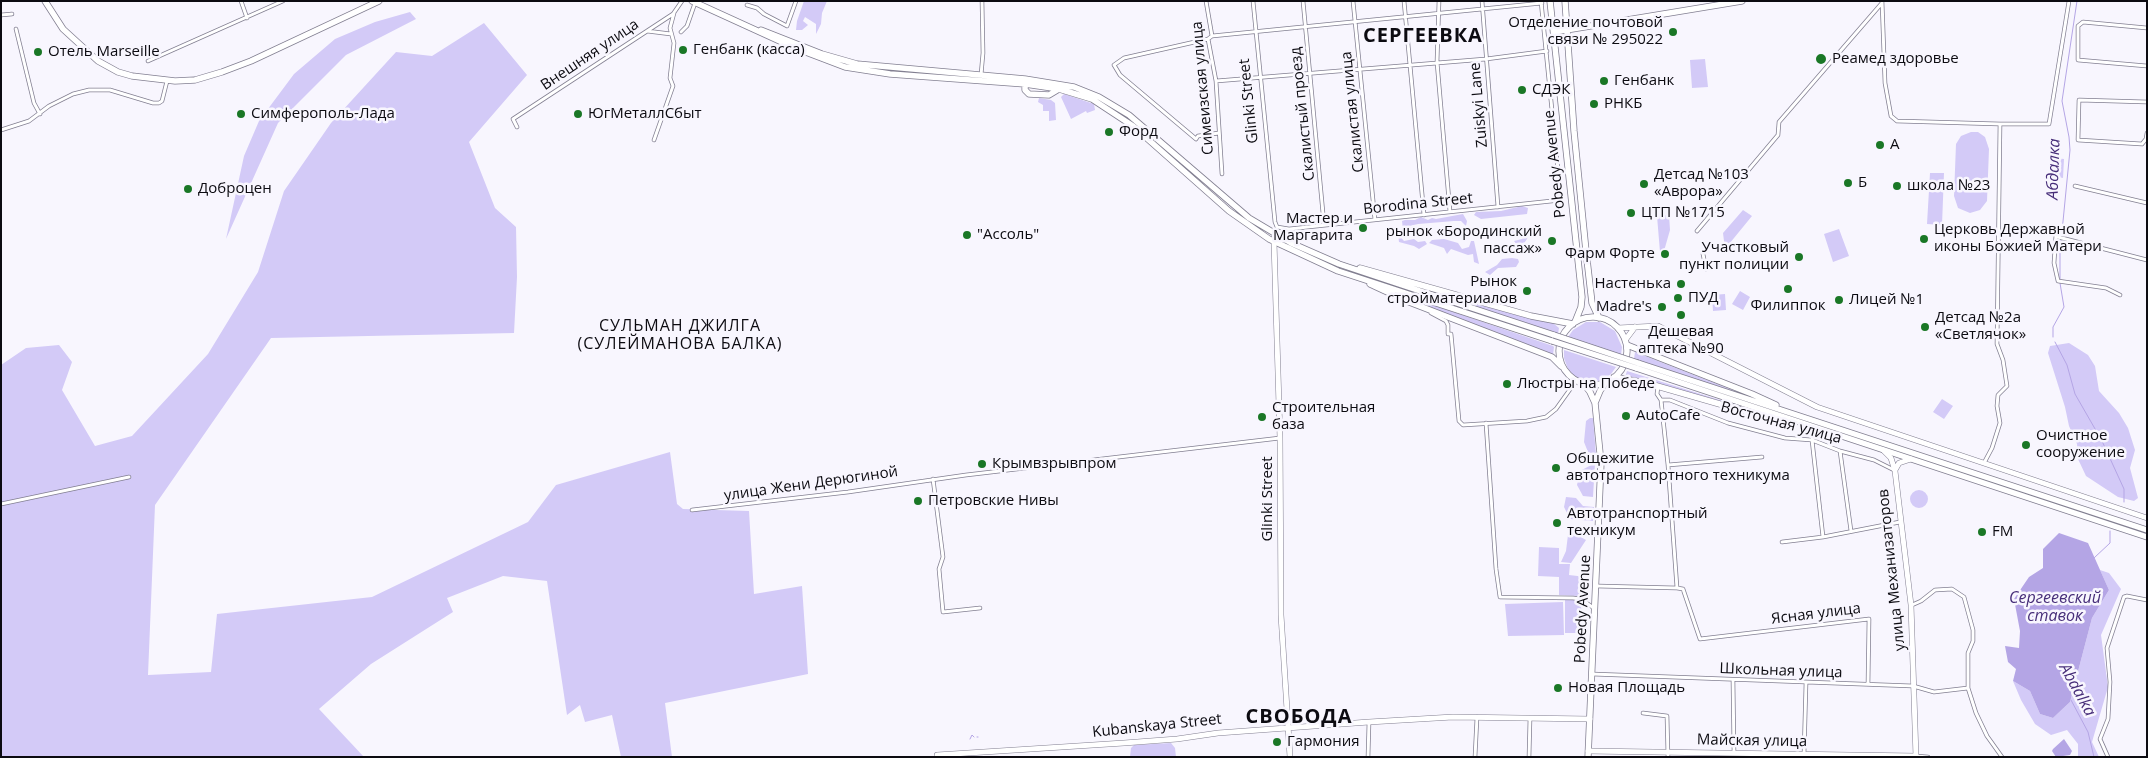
<!DOCTYPE html>
<html>
<head>
<meta charset="utf-8">
<style>
  body { margin:0 }
  #map { position:relative; width:2148px; height:758px; overflow:hidden; background:#f8f6fe; font-family:"Open Sans",sans-serif }
  canvas { display:block }
  .frame { position:absolute; inset:0; border:2px solid #0c0b11; pointer-events:none }
</style>
</head>
<body>
<div id="map">
<canvas width="2148" height="758"></canvas>
<div class="frame"></div>
</div>
<script>
const context = document.querySelector('canvas').getContext('2d');
context.lineJoin = 'round';
function fill(path, color) { context.fillStyle = color; context.fill(path, 'evenodd'); }
const poly = rows => new Path2D(rows.map(r => 'M' + r).join(''));
function strokePath(path, color, width, dash) { context.strokeStyle = color; context.lineWidth = width; context.lineCap = dash ? 'butt' : 'round'; context.setLineDash(dash || []); context.stroke(path); }
function write(font, color, halo, rows, align = 'center') {
  context.font = font + ' "Open Sans",sans-serif'; context.lineWidth = 5; context.setLineDash([]); context.textBaseline = 'middle'; context.strokeStyle = halo; context.fillStyle = color; for (const [text, x, y, turn = 0] of rows) {
    context.save(); context.translate(x, y); context.rotate((+turn || 0) * Math.PI / 180); context.textAlign = isNaN(turn) ? turn : align; if (halo) context.strokeText(text, 0, 0); context.fillText(text, 0, 0); context.restore();
  }
}
const green = poly([
  [804,1,827,1,822,13,821,24,816,34,816,24,805,17,803,21,808,25,802,30,796,30,797,21],
  [410,12,416,19,346,55,278,123,226,239,244,156,259,121,294,74,335,39,375,22],
  [484,23,527,75,469,142,495,208,516,227,517,277,514,333,271,338,155,505,148,675,211,672,217,614,372,597,528,522,556,485,670,452,677,504,683,509,749,511,754,594,802,586,808,674,665,703,672,757,621,757,612,715,585,722,580,705,567,715,547,581,503,576,447,598,453,612,371,664,319,709,364,757,1,757,1,365,26,348,59,345,72,362,62,390,95,446,132,436,208,354,258,272,284,191,331,123,396,52,432,56],
  [1705,59,1708,87,1692,88,1690,60],
  [1064,94,1094,104,1095,110,1087,113,1086,111,1071,119,1061,97],
  [1039,98,1051,100,1055,103,1056,120,1049,121,1049,111,1043,111,1043,105,1038,102],
  [1971,132,1978,132,1985,137,1989,149,1987,201,1980,210,1970,213,1958,208,1954,196,1956,144,1961,136],
  [2055,158,2064,159,2063,178,2053,176],
  [1930,173,1944,173,1942,225,1927,224],
  [1522,206,1528,208,1527,214,1481,219,1474,215,1476,212,1501,211],
  [1743,210,1752,216,1725,249,1723,233],
  [1463,214,1467,221,1466,226,1461,221,1454,221,1418,224,1409,226,1404,231,1403,230,1402,221,1405,220,1415,220,1421,217,1428,220,1432,218,1436,219],
  [1669,215,1670,230,1664,251,1660,252,1657,216],
  [1527,227,1530,229,1527,239,1520,249,1515,249,1517,245,1514,241,1522,239,1524,236,1522,234,1513,234,1511,231],
  [1839,229,1849,256,1833,262,1824,234],
  [1398,234,1404,241,1414,239,1418,242,1425,241,1427,244,1419,249,1414,246,1399,242],
  [1444,239,1458,243,1462,249,1469,247,1471,241,1474,241,1479,264,1474,262,1473,254,1468,255,1451,249,1447,254,1444,248,1429,243,1432,240],
  [1512,258,1518,259,1519,262,1516,267,1498,268,1490,275,1485,272,1497,265,1502,259],
  [1407,283,1553,323,1559,328,1558,334,1407,285],
  [1740,291,1750,297,1743,310,1732,304],
  [1725,294,1726,310,1713,311,1712,295],
  [1404,295,1553,346,1554,347,1553,355,1403,297],
  [1586,322,1600,322,1615,331,1622,347,1621,355,1568,337,1573,330],
  [2069,343,2088,355,2095,366,2099,391,2119,413,2128,428,2135,450,2130,468,2138,498,2134,501,2118,497,2086,476,2078,459,2077,444,2069,426,2065,407,2048,353,2050,346],
  [1564,350,1616,367,1611,374,1602,381,1590,382,1581,380,1574,376,1568,369,1564,358],
  [1635,352,1750,397,1634,359],
  [1627,371,1739,406,1625,377],
  [1942,399,1953,406,1944,419,1933,412],
  [1590,418,1593,418,1596,455,1588,452,1584,442,1586,421],
  [1595,463,1593,497,1583,496,1577,485,1580,471],
  '1910 499a9 9 0 1 1 18 0a9 9 0 1 1-18 0Z',
  [1566,497,1576,498,1583,506,1594,507,1593,521,1570,519,1564,507],
  [1568,535,1579,536,1586,540,1571,563,1561,562,1566,551],
  [1539,547,1559,548,1559,564,1570,564,1569,575,1586,577,1585,599,1578,596,1559,595,1559,577,1538,576],
  [2100,570,2109,573,2121,589,2101,635,2108,687,2092,742,2099,757,2078,757,2078,744,2067,730,2051,735,2035,724,2021,700,2013,681,2030,691,2040,714,2053,718,2070,702,2092,618,2109,590],
  [1565,600,1581,600,1582,633,1565,633],
  [1563,602,1564,635,1508,636,1505,604],
  [1171,743,1175,748,1176,757,1130,757,1131,748,1134,745]
]);
const water = poly([
  [2059,533,2088,543,2109,590,2092,618,2070,702,2053,718,2040,714,2030,691,2013,681,2016,669,2008,662,2005,646,2019,648,2020,631,2014,599,2029,577,2043,568,2043,549],
  [2064,739,2072,751,2070,755,2056,757,2052,751,2053,749]
]);
const stream = poly([
  [2060,279,2060,252,2070,150,2069,137,2062,101,2077,1],
  [2053,337,2053,327,2064,307,2060,283],
  [2055,342,2067,365,2075,394,2102,441,2124,489,2124,502],
  [2094,558,2110,543,2110,531],
  [2071,700,2088,732,2094,757],
  [977,737,978,737],
  [970,739,972,735,974,737]
]);
const street = poly([
  [241,1,247,18],
  [1206,1,1212,36,1208,39,1216,81,1222,174],
  [1253,1,1275,222,1277,227,1289,229,1561,200,1541,1],
  [1303,1,1324,224],
  [1353,1,1375,220],
  [1404,1,1424,215],
  [1439,1,1437,62,1450,212],
  [1482,1,1498,207],
  [1882,1,1885,83,1891,116,1897,121,2000,124,2049,124,2069,1],
  [747,5,757,8,764,14,787,26,796,1],
  [1,15,12,14],
  [2147,28,2083,22,2078,26,2078,60,2147,66],
  [16,29,34,103,40,114],
  [647,31,671,34],
  [681,32,687,26,695,3],
  [1212,36,1542,3],
  [1208,39,1124,58,1114,65,1120,75,1196,139,1198,136,1219,133],
  [148,61,283,1],
  [981,75,983,53,982,1],
  [1216,81,1486,59,1547,51],
  [2147,102,2079,100,2078,140,2142,144,2146,139,2147,133],
  [517,127,513,119,673,14,682,1],
  [1,130,29,121,49,106,73,94,89,90,110,90,153,103,159,103,162,101,167,81],
  [654,140,673,86,670,78,674,43,670,28,674,13],
  [2075,186,2147,203],
  [1697,231,1778,135,1779,122,1882,3],
  [1703,254,1706,269],
  [2120,295,2106,288,2058,281,2054,263,2056,234,2058,237,2147,260],
  [1431,313,1446,321,1448,325,1448,334,1451,334,1459,421,1463,425,1527,421,1546,417,1556,409,1576,381],
  [1658,386,1657,394,1661,400,1668,465,1677,588,1683,589,1700,639,1869,619,1868,684],
  [1661,400,1670,400,1728,423,1785,438,1812,440,1840,451,1874,460,1894,470],
  [1486,423,1496,569,1500,597,1573,598,1581,599,1595,609],
  [1815,427,1812,440,1823,537],
  [1840,451,1851,531],
  [1984,463,1992,448,2000,423,1997,406,1998,395,2007,386,2003,360,1997,344,2000,124],
  [1668,465,1762,457],
  [933,479,943,557,939,569,943,612,980,608],
  [1,504,129,477],
  [692,510,848,492,966,475,1280,438],
  [1782,542,1823,537,1900,522],
  [1597,586,1677,588],
  [1912,605,1921,601,1935,590,1952,589,1964,597,1973,630,1973,641,1968,653,1968,688,1976,713,1987,736,2002,757],
  [1592,674,1913,686,1934,692,1968,688],
  [1733,681,1734,753],
  [1643,713,1667,716,1668,757],
  [1804,755,1806,683],
  [1916,756,1928,757],
  [1368,757,1369,722],
  [1475,757,1477,717],
  [1529,757,1530,718],
  [2108,757,2100,739,2108,719,2110,682,2107,648,2124,597,2127,596,2147,600]
]);
const secondary = poly([
  [1274,242,1280,438,1281,615,1290,757],
  [1618,328,1658,326,1817,407,2147,518],
  [1626,339,1635,327],
  [1883,450,1891,458,1895,471,1911,605,1916,757],
  [1895,470,1899,463,1911,459],
  [1588,751,1916,756],
  [937,757,937,755,1124,743,1177,739,1218,733,1369,722,1453,717,1590,719]
]);
const primary = poly([
  [45,1,63,29,98,61,118,72,132,76,175,81,195,80,222,72,251,61,379,1],
  [692,1,795,48,845,67,890,74,1025,84,1059,89,1092,99,1133,126,1229,211,1269,239,1338,271,1552,341],
  [1550,1,1582,297,1581,307,1575,322],
  [1565,1,1574,131,1586,251,1592,303,1599,318],
  [761,30,822,54,857,64,1025,79,1074,87,1099,97,1129,115,1249,218,1291,243,1339,264,1402,285,1554,335],
  [1554,32,1742,1],
  [1025,81,1025,90,1029,94,1049,95,1059,89],
  [1360,268,1531,316,1573,324],
  [1370,284,1409,302,1552,357,1561,366],
  '1559 351a34 34 0 1 1 68 0a34 34 0 1 1-68 0Z',
  [1627,345,1752,394,1776,405],
  [1638,363,2147,530],
  [1636,368,2147,537],
  [1614,377,1650,384,1744,411,1774,417],
  [1584,384,1590,392,1595,403,1601,463,1588,757],
  [1595,403,1600,391,1605,383]
]);
const primaryBridge = poly([
  [1554,335,1638,363],
  [1552,341,1636,368]
]);
const markers = [
  [1673,32,5,"#1a7726"],
  [683,50,5,"#1a7726"],
  [38,52,5,"#1a7726"],
  [1821,59,6,"#1a7726"],
  [1604,81,5,"#1a7726"],
  [1522,90,5,"#1a7726"],
  [1594,104,5,"#1a7726"],
  [241,114,5,"#1a7726"],
  [578,114,5,"#1a7726"],
  [1109,132,5,"#1a7726"],
  [1880,145,5,"#1a7726"],
  [1848,183,5,"#1a7726"],
  [1644,184,5,"#1a7726"],
  [1897,186,5,"#1a7726"],
  [188,189,5,"#1a7726"],
  [1631,213,5,"#1a7726"],
  [1363,228,5,"#1a7726"],
  [967,235,5,"#1a7726"],
  [1924,239,5,"#1a7726"],
  [1552,241,5,"#1a7726"],
  [1665,254,5,"#1a7726"],
  [1799,257,5,"#1a7726"],
  [1681,284,5,"#1a7726"],
  [1788,289,5,"#1a7726"],
  [1527,291,5,"#1a7726"],
  [1678,298,5,"#1a7726"],
  [1839,300,5,"#1a7726"],
  [1662,307,5,"#1a7726"],
  [1681,315,5,"#1a7726"],
  [1925,327,5,"#1a7726"],
  [1507,384,5,"#1a7726"],
  [1626,416,5,"#1a7726"],
  [1262,417,5,"#1a7726"],
  [2026,445,5,"#1a7726"],
  [982,464,5,"#1a7726"],
  [1556,468,5,"#1a7726"],
  [918,501,5,"#1a7726"],
  [1557,523,5,"#1a7726"],
  [1982,532,5,"#1a7726"],
  [1558,688,5,"#1a7726"],
  [1277,742,5,"#1a7726"]
];
const poiNames = [
  ["Отделение почтовой",1663,23,"right"],
  ["связи № 295022",1663,40,"right"],
  ["Генбанк (касса)",693,50],
  ["Отель Marseille",48,52],
  ["Реамед здоровье",1832,59],
  ["Генбанк",1614,81],
  ["СДЭК",1532,90],
  ["РНКБ",1604,104],
  ["Симферополь-Лада",251,114],
  ["ЮгМеталлСбыт",588,114],
  ["Форд",1119,132],
  ["А",1890,145],
  ["Детсад №103",1654,175],
  ["«Аврора»",1654,192],
  ["Б",1858,183],
  ["школа №23",1907,186],
  ["Доброцен",198,189],
  ["ЦТП №1715",1641,213],
  ["Мастер и",1353,219,"right"],
  ["Маргарита",1353,236,"right"],
  ["Церковь Державной",1934,230],
  ["иконы Божией Матери",1934,247],
  ["рынок «Бородинский",1542,232,"right"],
  ["пассаж»",1542,249,"right"],
  ["\"Ассоль\"",977,235],
  ["Участковый",1789,248,"right"],
  ["пункт полиции",1789,265,"right"],
  ["Фарм Форте",1655,254,"right"],
  ["Рынок",1517,282,"right"],
  ["стройматериалов",1517,299,"right"],
  ["Настенька",1671,284,"right"],
  ["ПУД",1688,298],
  ["Лицей №1",1849,300],
  ["Филиппок",1788,306,"center"],
  ["Madre's",1652,307,"right"],
  ["Детсад №2а",1935,318],
  ["«Светлячок»",1935,335],
  ["Дешевая",1681,332,"center"],
  ["аптека №90",1681,349,"center"],
  ["Люстры на Победе",1517,384],
  ["Строительная",1272,408],
  ["база",1272,425],
  ["AutoCafe",1636,416],
  ["Очистное",2036,436],
  ["сооружение",2036,453],
  ["Общежитие",1566,459],
  ["автотранспортного техникума",1566,476],
  ["Крымвзрывпром",992,464],
  ["Петровские Нивы",928,501],
  ["Автотранспортный",1567,514],
  ["техникум",1567,531],
  ["FM",1992,532],
  ["Новая Площадь",1568,688],
  ["Гармония",1287,742]
];
const streetNames = [
  ["Внешняя улица",590,55,-34],
  ["Симеизская улица",1203,88,-95],
  ["Glinki Street",1249,101,-96],
  ["Zuiskyi Lane",1479,105,-95],
  ["Скалистая улица",1353,112,-96],
  ["Скалистый проезд",1303,114,-96],
  ["Pobedy Avenue",1555,164,-96],
  ["Borodina Street",1418,204,-6],
  ["Восточная улица",1781,423,15],
  ["улица Жени Дерюгиной",811,484,-8],
  ["Glinki Street",1268,499,-90],
  ["улица Механизаторов",1892,570,-96],
  ["Pobedy Avenue",1583,609,-87],
  ["Ясная улица",1816,614,-7],
  ["Школьная улица",1781,671,2],
  ["Kubanskaya Street",1157,726,-6],
  ["Майская улица",1752,741,1]
];
const waterNames = [
  ["Абдалка",2054,169,-88],
  ["Сергеевский",2055,598],
  ["ставок",2055,616],
  ["Abdalka",2077,690,61]
];
const neighbourhoodNames = [
  ["СУЛЬМАН ДЖИЛГА",680,326],
  ["(СУЛЕЙМАНОВА БАЛКА)",680,344]
];
const districtNames = [
  ["СЕРГЕЕВКА",1423,36],
  ["СВОБОДА",1299,717]
];
fill(green, '#d3caf7');
fill(water, '#b4a5e5');
strokePath(stream, '#b4a5e5', 1);
strokePath(street, '#827f91', 4.5);
strokePath(secondary, '#827f91', 6);
strokePath(primary, '#827f91', 7);
strokePath(street, '#fff', 3);
strokePath(secondary, '#fff', 5);
strokePath(primary, '#fff', 5.5);
strokePath(primaryBridge, '#827f91', 7, []);
strokePath(primaryBridge, '#fff', 5.5);
for (const [x, y, r, color] of markers) { const dot = new Path2D(); dot.arc(x, y, r, 0, 2 * Math.PI); context.fillStyle = color; context.fill(dot); strokePath(dot, '#f8f6fe', 2); }
write('15px', '#0c0b11', '#f8f6fe', poiNames, 'left');
write('15px', '#0c0b11', '#f8f6fe', streetNames);
write('italic 16px', '#472e79', '#f8f6fe', waterNames);
context.letterSpacing = '1px';
write('16px', '#0c0b11', '#f8f6fe', neighbourhoodNames);
context.letterSpacing = '0px';
context.letterSpacing = '1px';
write('bold 20px', '#0c0b11', '#f8f6fe', districtNames);
context.letterSpacing = '0px';
</script>
</body>
</html>
